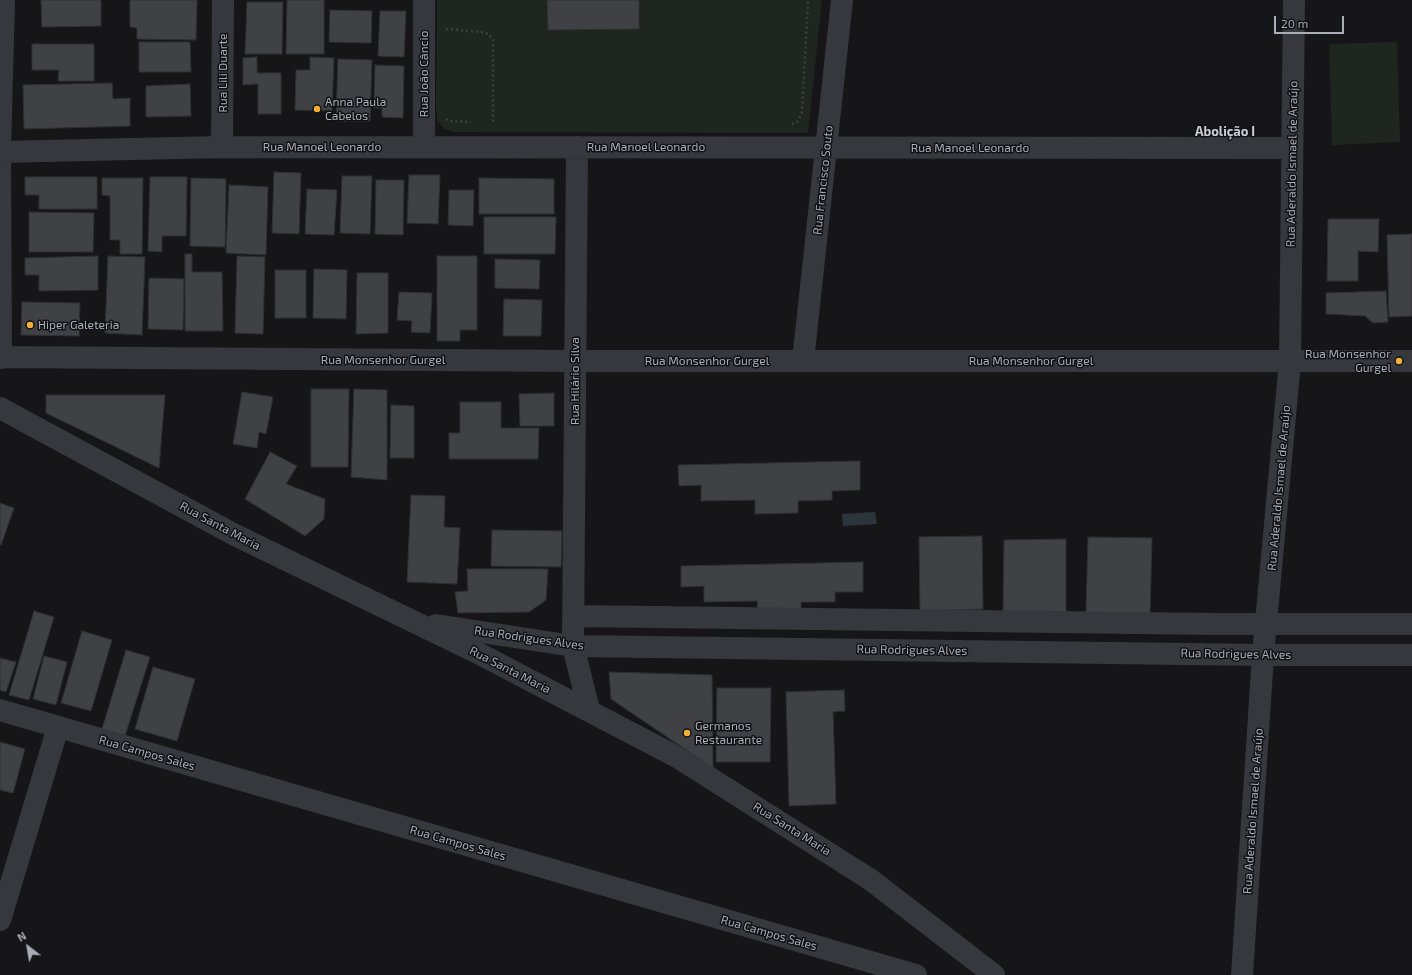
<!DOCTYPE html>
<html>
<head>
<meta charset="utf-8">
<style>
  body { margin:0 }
  #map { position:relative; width:1412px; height:975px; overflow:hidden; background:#161618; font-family:"Exo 2",sans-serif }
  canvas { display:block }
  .north { position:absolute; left:8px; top:927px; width:40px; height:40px; -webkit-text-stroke:3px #111113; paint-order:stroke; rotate:329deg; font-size:11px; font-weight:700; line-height:16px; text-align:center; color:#a8adb8 }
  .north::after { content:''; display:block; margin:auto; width:14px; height:18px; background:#a8adb8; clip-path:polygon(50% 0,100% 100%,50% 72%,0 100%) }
  .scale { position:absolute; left:1274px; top:16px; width:70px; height:18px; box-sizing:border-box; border:2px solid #a8adb8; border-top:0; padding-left:5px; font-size:12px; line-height:14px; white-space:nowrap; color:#a8adb8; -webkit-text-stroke:3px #111113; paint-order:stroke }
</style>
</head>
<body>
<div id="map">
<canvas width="1412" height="975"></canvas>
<div class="north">N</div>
<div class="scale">20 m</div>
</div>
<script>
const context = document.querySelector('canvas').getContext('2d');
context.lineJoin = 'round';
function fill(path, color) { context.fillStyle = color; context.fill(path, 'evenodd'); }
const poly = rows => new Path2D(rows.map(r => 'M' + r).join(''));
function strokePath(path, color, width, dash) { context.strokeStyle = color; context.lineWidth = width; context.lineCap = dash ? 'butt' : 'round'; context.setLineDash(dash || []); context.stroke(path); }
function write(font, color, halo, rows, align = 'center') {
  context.font = font + ' "Exo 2",sans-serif'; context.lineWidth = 3; context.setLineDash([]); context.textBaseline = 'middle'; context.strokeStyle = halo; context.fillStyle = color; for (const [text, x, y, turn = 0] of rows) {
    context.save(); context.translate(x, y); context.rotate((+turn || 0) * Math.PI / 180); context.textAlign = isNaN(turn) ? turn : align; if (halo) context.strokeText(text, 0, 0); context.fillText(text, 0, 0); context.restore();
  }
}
const green = poly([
  [437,0,822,0,808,133,455,132,444,129,437,120,436,105],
  [1397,42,1400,142,1332,145,1329,44]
]);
const water = poly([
  [875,512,877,524,843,526,842,514]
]);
const building = poly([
  [41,0,101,0,101,26,42,27,41,0],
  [130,0,197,0,196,40,137,39,137,28,130,27,130,0],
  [287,0,324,0,324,54,286,54,287,0],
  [547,0,639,0,639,29,548,30,547,0],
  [247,2,283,2,282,54,245,54,247,2],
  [330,10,372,11,371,43,329,42,330,10],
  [380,11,406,11,404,57,378,56,380,11],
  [139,42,190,42,191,72,139,72,139,42],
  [32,44,94,44,94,81,58,81,59,70,32,70,32,44],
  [257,57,257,73,281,73,281,114,258,114,258,84,243,85,243,58,257,57],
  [310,57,334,58,332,111,295,110,296,70,310,70,310,57],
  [338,59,372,60,370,121,336,121,338,59],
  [375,65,404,66,403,118,382,117,382,108,374,108,375,65],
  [112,83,113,99,130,98,130,126,24,129,23,85,112,83],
  [190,84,191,116,146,117,146,86,190,84],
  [274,172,301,173,299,234,272,233,274,172],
  [409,175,440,175,438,224,407,223,409,175],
  [342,176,372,176,370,234,340,233,342,176],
  [25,177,97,177,97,209,39,209,39,195,25,195,25,177],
  [150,177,187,177,186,236,162,236,162,252,148,251,150,177],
  [102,178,143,178,142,254,120,254,120,240,110,240,110,196,102,195,102,178],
  [191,178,226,179,225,247,190,246,191,178],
  [479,178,554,179,554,214,479,214,479,178],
  [376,180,404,180,403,235,375,234,376,180],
  [229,185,268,187,266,255,226,253,229,185],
  [307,189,337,190,334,235,305,234,307,189],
  [449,190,474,190,473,226,448,225,449,190],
  [29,212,94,213,93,252,29,252,29,212],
  [484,217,556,217,555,254,484,254,484,217],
  [1328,219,1379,219,1378,252,1358,251,1358,281,1327,281,1328,219],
  [1412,234,1412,316,1389,317,1387,235,1412,234],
  [185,254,192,254,192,272,222,272,223,331,185,331,185,254],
  [98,256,98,290,39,291,39,275,25,275,25,258,98,256],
  [108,256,145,257,142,335,105,333,108,256],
  [237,256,265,257,263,334,235,333,237,256],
  [437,256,477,256,477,330,460,330,460,341,437,341,437,256],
  [495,259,540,260,539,289,495,288,495,259],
  [314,269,347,270,346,319,313,318,314,269],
  [275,270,306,270,306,318,275,318,275,270],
  [357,273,388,273,388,333,356,334,357,273],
  [149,278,184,279,183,330,148,329,149,278],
  [1386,291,1388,322,1373,323,1365,316,1326,314,1326,293,1386,291],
  [399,292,432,293,430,333,411,332,412,321,397,320,399,292],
  [504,299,542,300,541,336,503,336,504,299],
  [22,302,80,303,79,336,21,335,22,302],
  [311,389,349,389,348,467,311,467,311,389],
  [354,389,387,390,387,480,351,477,354,389],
  [242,392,273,397,266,434,259,432,257,448,233,444,242,392],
  [554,393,554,426,520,426,519,394,554,393],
  [46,395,165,395,159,468,46,413,46,395],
  [460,402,501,402,501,428,539,428,538,459,449,459,449,433,460,433,460,402],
  [391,405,414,406,414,458,390,458,391,405],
  [270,452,297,466,286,484,325,499,324,519,305,536,245,499,270,452],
  [860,461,860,490,832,491,832,500,798,501,798,513,755,514,755,500,701,501,701,485,679,486,678,465,860,461],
  [411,495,445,496,444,527,460,528,457,584,407,582,411,495],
  [0,503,14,508,1,545,0,544,0,503],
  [492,530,562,531,561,567,491,566,492,530],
  [982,536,983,609,920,611,919,537,982,536],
  [1088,537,1152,538,1150,615,1086,613,1088,537],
  [1066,539,1066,612,1003,613,1004,540,1066,539],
  [863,562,863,592,835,592,835,602,801,602,801,614,758,616,757,601,704,602,704,586,681,587,681,566,863,562],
  [467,569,548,569,546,600,529,612,458,613,455,592,468,591,467,569],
  [34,611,54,617,29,700,9,695,34,611],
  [82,631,112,640,91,711,61,703,82,631],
  [126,650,150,657,125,736,102,729,126,650],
  [44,656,67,662,56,705,33,699,44,656],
  [0,658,16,662,6,692,0,690,0,658],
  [153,667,195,679,177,741,135,729,153,667],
  [609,672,712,675,713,768,611,699,609,672],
  [717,688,771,688,770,762,716,762,717,688],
  [844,690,845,711,833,712,836,804,789,806,786,692,844,690],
  [0,742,25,749,13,793,0,790,0,742]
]);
const path = poly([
  [446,29,481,32,489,34,493,40,493,124],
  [446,119,449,121,471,122],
  [792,124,798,121,802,112,808,0]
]);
const minor = poly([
  [222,147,223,0],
  [424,147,424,0],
  [577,147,573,646,589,710],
  [0,152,222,147,1292,148],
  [0,357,575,361,1412,361],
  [1,358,0,152,4,0],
  [803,361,842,0],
  [0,408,235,535,474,651,677,757,871,880,994,975],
  [575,616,1216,624,1412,624],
  [436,625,573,646,1263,655,1412,655],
  [0,710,916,975],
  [0,920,58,727],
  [1242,975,1263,655,1290,361,1294,0]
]);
const markers = [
  [317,109,4,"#f2b134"],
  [30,325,4,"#f2b134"],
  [1399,361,4,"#f2b134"],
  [687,733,4,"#f2b134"]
];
const streetNames = [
  ["Rua Lili Duarte",223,73,-90],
  ["Rua João Câncio",424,74,-90],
  ["Rua Manoel Leonardo",322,147],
  ["Rua Manoel Leonardo",646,147],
  ["Rua Manoel Leonardo",970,148],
  ["Rua Aderaldo Ismael de Araújo",1292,164,-89],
  ["Rua Francisco Souto",823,180,-84],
  ["Rua Monsenhor Gurgel",383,360],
  ["Rua Monsenhor Gurgel",707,361],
  ["Rua Monsenhor Gurgel",1031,361],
  ["Rua Hilário Silva",575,381,-90],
  ["Rua Aderaldo Ismael de Araújo",1279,488,-85],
  ["Rua Santa Maria",220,526,28],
  ["Rua Rodrigues Alves",529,638,8],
  ["Rua Rodrigues Alves",912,650,1],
  ["Rua Rodrigues Alves",1236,654,1],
  ["Rua Santa Maria",510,670,27],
  ["Rua Campos Sales",147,753,16],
  ["Rua Aderaldo Ismael de Araújo",1253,811,-86],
  ["Rua Santa Maria",792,829,32],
  ["Rua Campos Sales",458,843,16],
  ["Rua Campos Sales",769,933,16]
];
const poiNames = [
  ["Anna Paula",325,102],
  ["Cabelos",325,116],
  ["Hiper Galeteria",38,325],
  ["Rua Monsenhor",1391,354,"right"],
  ["Gurgel",1391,368,"right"],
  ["Germanos",695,726],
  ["Restaurante",695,740]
];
const neighbourhoodNames = [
  ["Abolição I",1225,132]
];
fill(green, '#1e261f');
fill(water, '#2c353c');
fill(building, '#404145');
strokePath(building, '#303034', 1);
strokePath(path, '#3d3f44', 2.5, [2, 3]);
strokePath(minor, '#37383d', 22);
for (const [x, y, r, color] of markers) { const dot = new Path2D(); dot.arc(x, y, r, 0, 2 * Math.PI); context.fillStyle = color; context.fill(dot); strokePath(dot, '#111113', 1.5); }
write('12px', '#a8adb8', '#111113', streetNames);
write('12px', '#a8adb8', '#111113', poiNames, 'left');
write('bold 13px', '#c9ccd4', '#111113', neighbourhoodNames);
</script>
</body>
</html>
